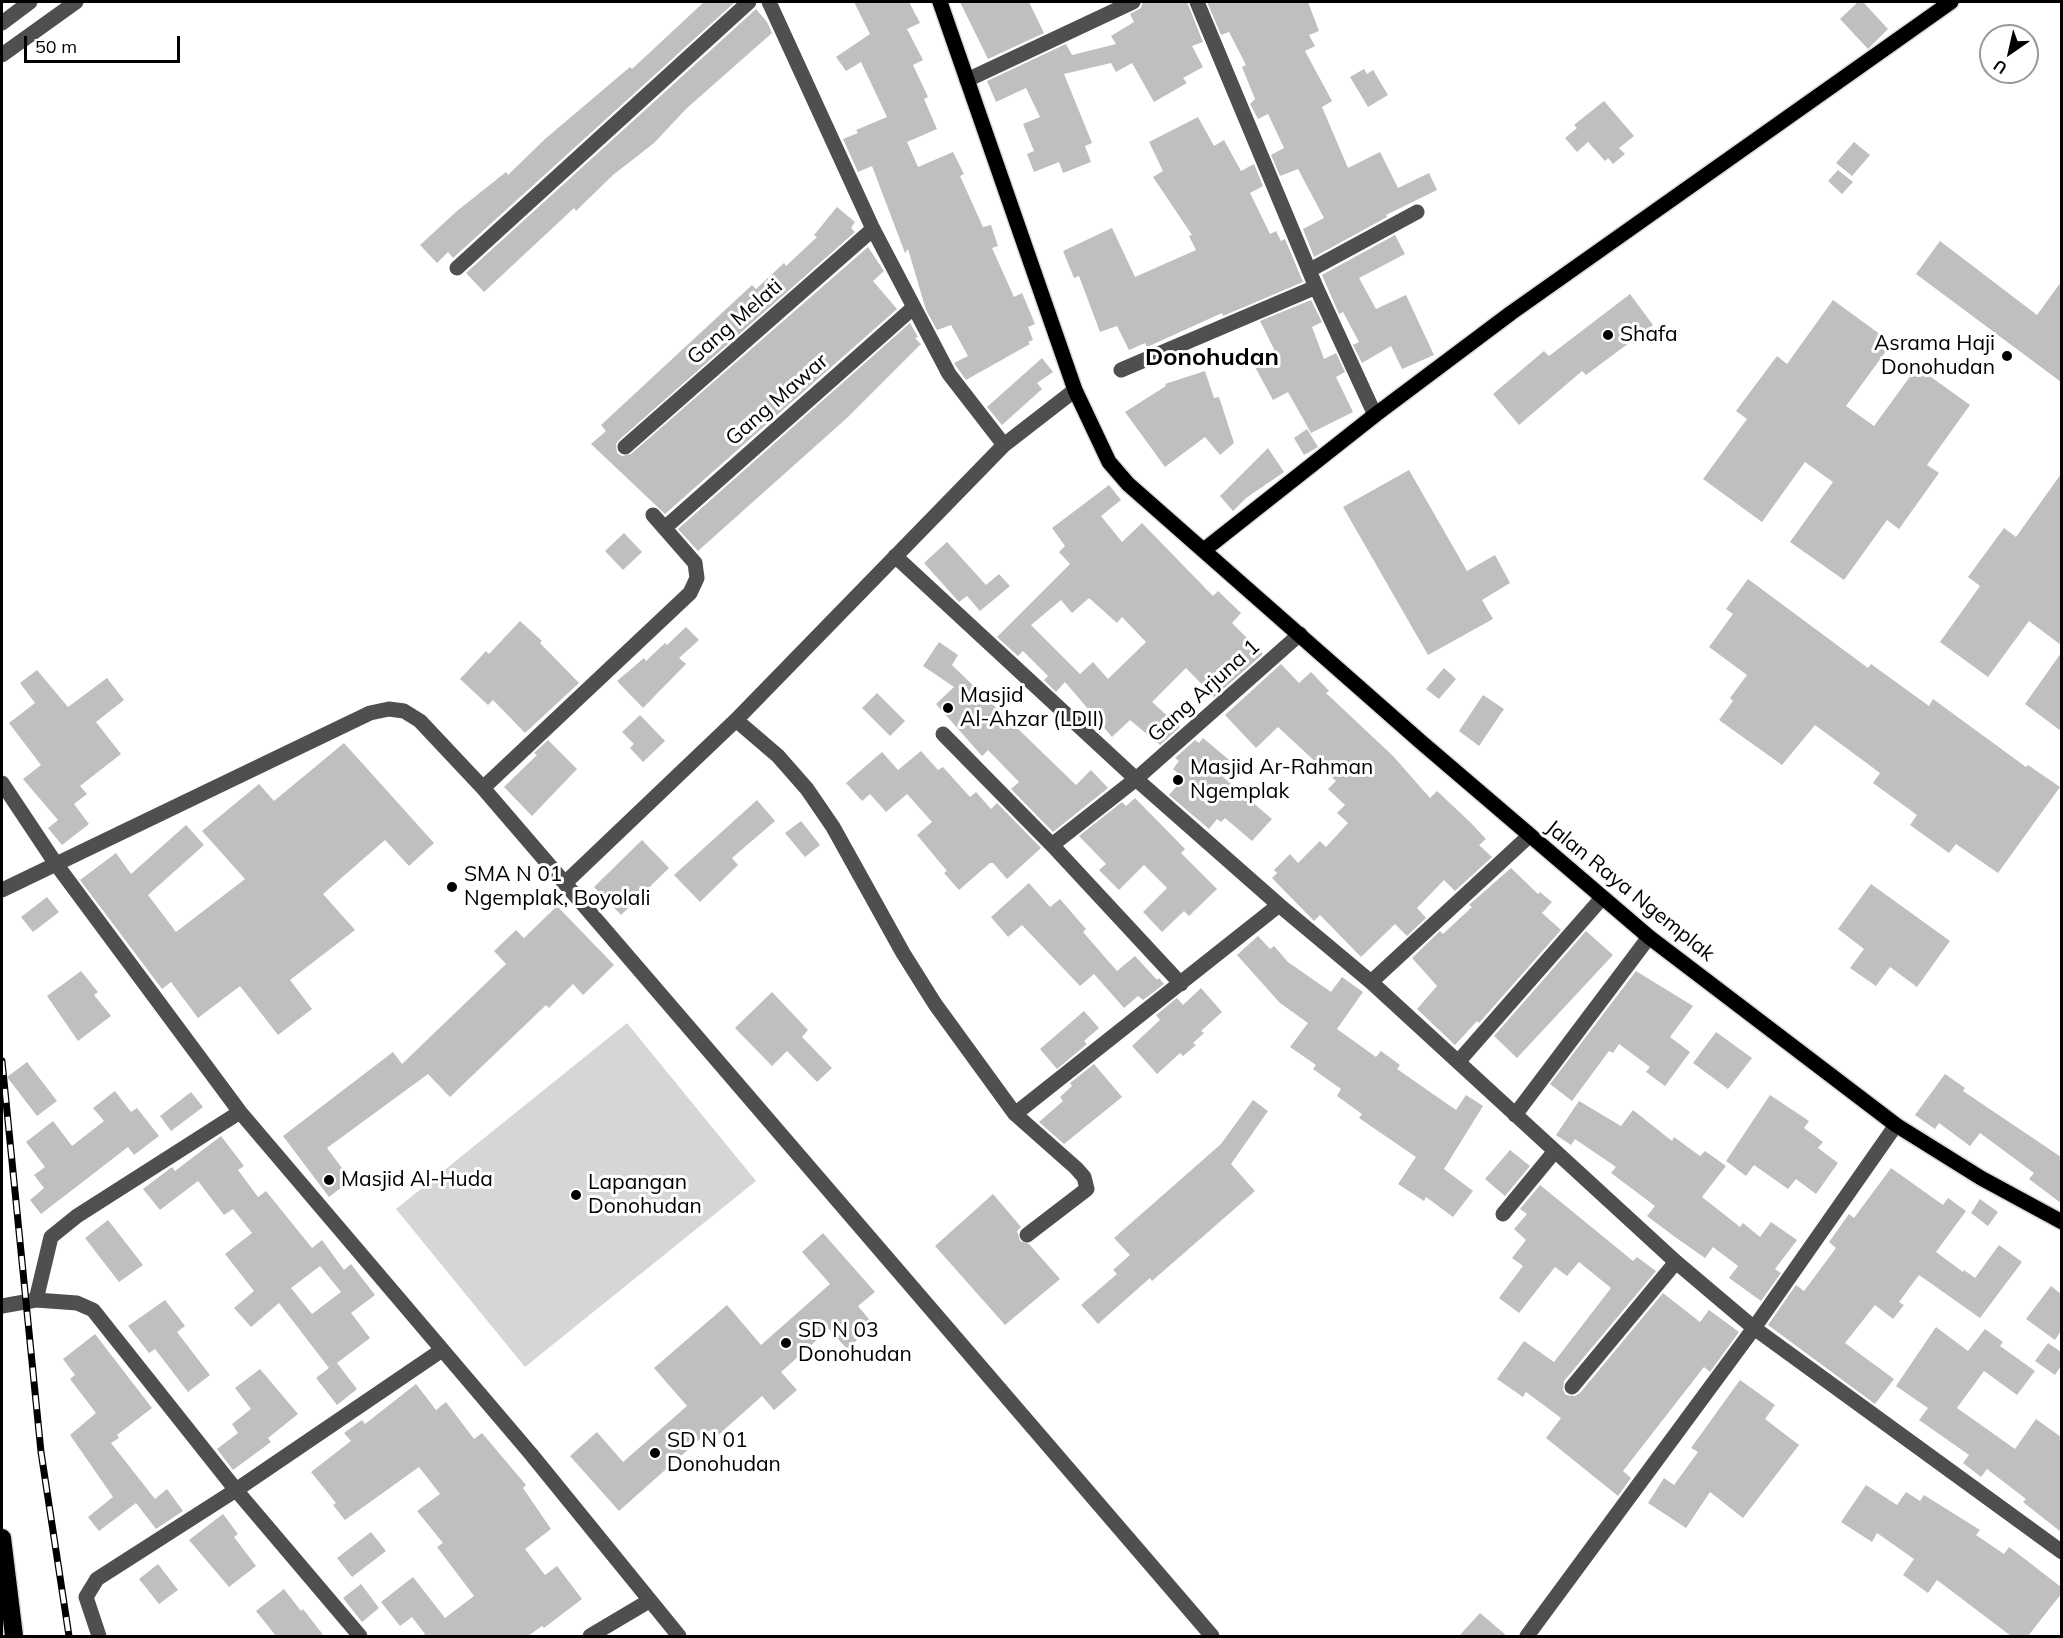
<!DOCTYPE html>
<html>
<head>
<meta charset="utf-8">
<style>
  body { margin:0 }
  #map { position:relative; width:2063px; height:1638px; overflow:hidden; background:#fff; font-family:Mulish,sans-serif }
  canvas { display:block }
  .frame { position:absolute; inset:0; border:3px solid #000; pointer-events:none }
  .north { position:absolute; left:1979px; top:24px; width:60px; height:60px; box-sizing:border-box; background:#fff; border:2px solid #999; border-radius:50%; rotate:214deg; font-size:16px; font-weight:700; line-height:24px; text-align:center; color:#000 }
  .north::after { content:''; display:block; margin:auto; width:21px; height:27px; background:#000; clip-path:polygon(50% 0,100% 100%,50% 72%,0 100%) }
  .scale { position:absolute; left:24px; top:36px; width:156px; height:27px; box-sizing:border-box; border:3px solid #000; border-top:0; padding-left:8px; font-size:18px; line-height:21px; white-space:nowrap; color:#000; -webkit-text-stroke:4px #fff; paint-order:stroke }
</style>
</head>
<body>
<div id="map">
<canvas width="2063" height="1638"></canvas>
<div class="frame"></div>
<div class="north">U</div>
<div class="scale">50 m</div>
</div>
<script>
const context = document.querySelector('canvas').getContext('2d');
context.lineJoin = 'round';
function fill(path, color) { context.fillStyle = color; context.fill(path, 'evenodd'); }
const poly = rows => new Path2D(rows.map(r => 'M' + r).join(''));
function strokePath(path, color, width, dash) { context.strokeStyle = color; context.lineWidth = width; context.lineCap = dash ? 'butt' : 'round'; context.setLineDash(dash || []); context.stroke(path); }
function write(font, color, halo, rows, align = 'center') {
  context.font = font + ' Mulish,sans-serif'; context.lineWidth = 6; context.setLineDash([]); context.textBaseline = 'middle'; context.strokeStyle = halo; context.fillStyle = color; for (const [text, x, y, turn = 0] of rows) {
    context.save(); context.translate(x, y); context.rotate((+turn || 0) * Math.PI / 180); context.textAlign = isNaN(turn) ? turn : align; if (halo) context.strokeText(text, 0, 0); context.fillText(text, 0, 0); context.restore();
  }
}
const green = poly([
  [627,1023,756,1181,525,1367,396,1209]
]);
const building = poly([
  [704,2,735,2,453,258,448,252,437,263,420,245,457,211,506,172,508,175,545,139,630,67,632,69],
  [854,2,909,2,920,23,907,29,923,60,913,65,928,97,924,99,937,129,907,142,918,167,953,152,964,174,960,176,983,227,991,225,998,246,992,248,1014,297,1022,293,1035,324,1028,327,1033,340,1028,342,1030,344,966,380,954,363,968,356,951,325,937,330,926,310,908,249,905,253,872,166,858,172,843,139,858,133,856,130,887,117,861,62,846,71,836,57,870,34],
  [960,2,1029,2,1044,33,988,59],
  [1143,2,1187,2,1203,42,1192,46,1203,67,1183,78,1187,83,1154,102,1132,63,1116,72,1111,63,1064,74,1092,143,1085,146,1091,162,1063,173,1059,162,1034,172,1027,154,1034,151,1023,124,1040,117,1026,88,996,102,987,81,1066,44,1072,55,1116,44,1111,36,1134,22,1130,14,1141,8],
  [1207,2,1308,2,1319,31,1309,35,1315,46,1305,51,1332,101,1322,107,1348,168,1380,152,1398,188,1429,173,1437,190,1386,215,1387,217,1314,257,1303,229,1324,218,1298,169,1280,176,1271,155,1284,148,1268,114,1258,119,1250,104,1255,99,1242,67,1246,65,1229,32,1221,35],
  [1858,2,1863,2,1888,29,1868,49,1840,19],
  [756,9,767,22,772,33,687,108,654,143,613,175,576,211,574,208,484,292,466,273],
  [1364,69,1367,74,1373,70,1388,95,1368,107,1350,77],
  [1604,101,1634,136,1619,148,1625,154,1613,164,1608,158,1605,161,1588,142,1577,152,1565,138,1577,128,1574,125],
  [1198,117,1214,146,1224,140,1241,171,1254,164,1263,186,1250,193,1270,234,1276,231,1281,241,1285,239,1303,282,1223,316,1222,313,1147,347,1145,343,1129,350,1117,326,1100,332,1079,276,1074,278,1063,251,1112,228,1135,277,1196,250,1189,236,1192,235,1153,177,1163,171,1149,142],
  [1854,142,1870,155,1852,176,1836,163],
  [1838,170,1853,182,1842,194,1828,181],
  [837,207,855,222,851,228,855,232,619,440,616,444,617,453,622,456,631,454,868,247,884,271,873,281,897,309,665,514,591,444,606,431,601,425,752,285,756,289,784,263,786,266,817,237,814,235],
  [1395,235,1405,254,1359,278,1376,309,1406,295,1434,355,1402,369,1391,346,1362,363,1353,345,1359,342,1343,312,1339,314,1322,275],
  [1940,241,2037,315,2061,282,2061,382,1916,274],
  [1630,294,1653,325,1586,375,1582,371,1519,425,1493,394,1544,351,1549,356],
  [1311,300,1322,322,1312,327,1324,359,1336,353,1345,372,1336,377,1353,412,1311,433,1288,392,1273,400,1255,367,1277,355,1260,321],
  [1833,300,1892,343,1846,406,1874,426,1917,367,1970,405,1927,465,1939,473,1899,529,1887,520,1844,580,1790,542,1833,482,1805,462,1762,522,1703,479,1747,419,1736,411,1777,356,1787,364],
  [910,323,918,337,915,338,921,344,848,417,698,551,678,529],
  [1042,358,1053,372,1037,383,1042,389,1002,425,987,407],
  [1205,371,1214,398,1219,397,1234,443,1220,455,1205,437,1165,467,1125,412,1166,386,1165,384],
  [1307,429,1318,447,1304,455,1294,438],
  [1268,448,1284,472,1246,498,1233,511,1220,496],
  [1409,470,1467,571,1495,555,1510,583,1482,600,1493,619,1428,655,1343,507],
  [2061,474,2061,645,2029,621,1988,677,1940,642,1980,586,1968,577,2004,528,2016,537],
  [1109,485,1121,500,1101,516,1122,542,1142,523,1213,596,1218,591,1241,613,1232,623,1263,654,1214,697,1186,668,1152,702,1180,727,1160,745,1130,720,1112,737,1065,682,1056,692,1044,680,1048,676,1023,651,1018,656,997,637,1070,564,1059,552,1065,546,1052,528],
  [1089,598,1117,623,1122,617,1146,642,1108,679,1093,662,1080,674,1031,625,1061,600,1072,613],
  [624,533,642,552,623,570,605,551],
  [947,542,986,585,999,574,1010,586,980,611,967,596,959,602,924,563],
  [1748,579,1868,668,1871,664,1929,706,1933,699,2026,767,2028,765,2060,787,1998,873,1956,844,1949,853,1910,825,1917,815,1873,783,1880,773,1815,725,1782,765,1719,720,1733,701,1730,698,1747,675,1709,647,1733,614,1726,609],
  [520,621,542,641,540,643,579,683,525,733,493,700,488,705,460,679,486,651,489,654],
  [686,627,699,640,679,658,686,664,643,708,617,681,644,658,646,661,665,643,667,645],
  [939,642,958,655,952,665,1076,785,1091,770,1108,788,1053,832,1011,789,1019,782,988,750,982,756,936,704,954,687,923,666],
  [2061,653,2061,731,2025,704],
  [1281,664,1299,683,1311,672,1329,691,1326,693,1393,756,1430,798,1437,791,1470,822,1486,839,1479,845,1492,857,1455,891,1444,880,1417,908,1426,918,1407,936,1395,924,1361,957,1320,915,1314,921,1272,878,1277,873,1274,870,1290,854,1298,863,1320,841,1326,847,1348,823,1337,813,1345,805,1328,789,1336,781,1278,727,1256,748,1225,715],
  [1444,668,1456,679,1439,699,1426,689],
  [37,670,68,707,107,678,124,700,96,722,121,754,80,786,87,794,74,804,89,824,62,845,48,828,58,820,23,779,41,765,9,723,35,703,20,683],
  [877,693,905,721,890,736,862,708],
  [1483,695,1504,709,1479,746,1459,731],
  [640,715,665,741,643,762,630,748,634,744,622,732],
  [1203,738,1234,764,1223,777,1272,819,1252,841,1225,818,1221,822,1217,819,1209,829,1169,795,1184,778,1173,769,1179,761,1175,758,1195,740,1199,743],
  [548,740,577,769,532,816,504,787,537,755,534,753],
  [344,743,434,843,409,866,385,840,323,894,355,930,290,980,312,1009,278,1035,240,986,198,1018,171,982,162,989,80,880,116,853,131,874,186,825,204,845,148,895,176,932,245,879,202,831,259,784,274,801],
  [921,751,938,770,943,767,970,797,976,792,991,809,997,803,1041,848,1007,879,993,863,990,863,959,890,944,873,947,871,917,835,932,822,907,794,886,812,870,794,862,801,846,783,882,752,898,770],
  [1135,798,1185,849,1181,853,1217,889,1189,916,1184,911,1162,932,1143,912,1167,888,1144,865,1119,890,1099,870,1106,864,1079,836,1122,802,1126,806],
  [757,800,775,821,732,858,738,865,700,902,674,875],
  [801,821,820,845,805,857,785,833],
  [642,840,669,868,621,915,594,887],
  [1511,868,1538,894,1540,892,1552,902,1542,913,1561,930,1479,1023,1477,1021,1455,1045,1417,1009,1437,986,1412,958,1440,931,1443,934,1472,907,1469,905],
  [1029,883,1050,907,1060,899,1086,929,1083,932,1117,971,1135,956,1157,980,1159,978,1164,984,1143,1000,1138,996,1124,1008,1094,974,1080,986,1022,925,1008,937,991,917],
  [1871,884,1950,941,1917,987,1890,967,1876,986,1850,968,1864,949,1838,929],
  [47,897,59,912,33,932,21,917],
  [557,906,614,965,583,995,573,984,549,1008,546,1005,450,1097,428,1074,327,1148,351,1180,329,1197,283,1136,393,1052,402,1064,506,964,494,951,516,930,524,938],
  [1586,931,1613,955,1517,1058,1494,1036],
  [1258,936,1270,949,1274,946,1288,962,1331,992,1342,977,1363,992,1337,1029,1376,1057,1381,1051,1400,1065,1397,1069,1456,1110,1466,1095,1483,1106,1444,1169,1473,1191,1453,1217,1426,1197,1424,1201,1398,1184,1416,1157,1359,1118,1362,1114,1337,1096,1341,1089,1313,1069,1316,1065,1290,1047,1308,1023,1280,1003,1237,955],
  [81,971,98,992,94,995,111,1016,78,1041,47,996],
  [1636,971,1693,1006,1670,1037,1690,1052,1665,1086,1646,1072,1650,1067,1619,1044,1613,1053,1609,1051,1572,1101,1550,1084],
  [1201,988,1222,1012,1201,1031,1204,1033,1193,1043,1196,1045,1183,1056,1180,1053,1157,1074,1132,1046,1160,1020,1156,1015,1177,998,1183,1005],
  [772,992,808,1030,802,1037,832,1068,817,1082,787,1051,772,1066,735,1028],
  [1084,1011,1099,1028,1084,1041,1087,1044,1057,1069,1040,1049],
  [1716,1032,1752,1058,1728,1089,1693,1063],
  [27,1062,57,1101,37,1116,7,1077],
  [1094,1064,1122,1097,1064,1144,1039,1122,1063,1101,1060,1097,1072,1086,1070,1083],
  [1945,1074,1965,1088,1963,1091,2061,1157,2061,1203,2029,1179,2034,1173,1980,1133,1970,1146,1939,1123,1935,1129,1915,1115],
  [115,1091,131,1112,137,1108,159,1136,134,1155,128,1147,41,1214,30,1200,44,1188,34,1175,45,1167,26,1142,53,1121,72,1146,104,1121,93,1108],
  [191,1092,203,1107,171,1131,160,1116],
  [1770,1095,1809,1121,1804,1128,1823,1142,1818,1148,1838,1163,1816,1194,1796,1179,1788,1189,1754,1165,1746,1176,1726,1161],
  [1253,1100,1268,1111,1231,1164,1255,1191,1152,1281,1150,1278,1098,1324,1081,1305,1117,1274,1113,1270,1130,1255,1114,1238,1221,1144],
  [1579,1101,1621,1126,1633,1110,1672,1141,1674,1137,1700,1156,1705,1151,1726,1166,1702,1197,1740,1227,1743,1223,1760,1237,1771,1222,1797,1240,1775,1269,1781,1273,1761,1301,1729,1278,1738,1266,1713,1247,1705,1258,1675,1237,1647,1216,1655,1206,1611,1173,1616,1167,1575,1139,1571,1145,1556,1135],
  [221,1136,244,1166,238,1170,258,1197,266,1191,312,1248,322,1240,344,1270,351,1264,375,1295,351,1313,370,1338,337,1363,357,1389,337,1405,316,1378,329,1368,279,1303,251,1327,234,1308,254,1291,225,1254,252,1233,233,1209,224,1215,198,1181,160,1210,143,1189,172,1167,175,1171],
  [320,1266,341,1292,312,1314,291,1288],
  [1510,1150,1530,1166,1505,1196,1485,1179],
  [1891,1168,1943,1205,1948,1198,1966,1211,1936,1252,1963,1272,1964,1270,1975,1278,1999,1245,2022,1262,1980,1318,1919,1275,1899,1302,1904,1305,1893,1319,1875,1305,1845,1343,1894,1379,1875,1404,1768,1325,1796,1285,1804,1291,1836,1248,1829,1242,1849,1214,1854,1218],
  [1540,1185,1633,1261,1637,1257,1656,1271,1564,1381,1563,1390,1566,1395,1575,1396,1580,1393,1663,1293,1700,1322,1709,1310,1739,1332,1710,1372,1704,1367,1623,1471,1631,1478,1618,1496,1546,1438,1561,1418,1526,1392,1523,1397,1497,1379,1524,1341,1554,1362,1611,1288,1579,1262,1567,1276,1555,1267,1519,1313,1499,1298,1523,1266,1512,1258,1526,1240,1514,1229,1527,1214,1520,1209],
  [993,1194,1021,1227,1017,1231,1020,1241,1029,1244,1060,1279,1005,1325,935,1246],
  [1980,1199,1998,1212,1988,1226,1971,1213],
  [108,1220,143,1265,119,1282,85,1238],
  [823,1233,875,1292,858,1306,874,1325,847,1349,829,1329,781,1372,797,1390,774,1410,762,1396,716,1437,710,1430,619,1511,570,1456,597,1432,623,1462,687,1406,654,1368,727,1305,761,1345,830,1284,802,1252],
  [2051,1286,2061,1294,2061,1331,2055,1340,2026,1319],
  [165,1300,185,1326,177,1332,210,1375,188,1392,155,1349,149,1353,128,1326],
  [1936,1327,1968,1351,1985,1329,2003,1342,2000,1346,2035,1371,2017,1395,1984,1371,1957,1408,2015,1449,2036,1419,2061,1437,2061,1532,2023,1502,2026,1499,1987,1469,1981,1477,1963,1463,1969,1455,1919,1420,1928,1408,1896,1386],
  [95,1334,152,1408,117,1435,119,1438,111,1443,155,1499,167,1489,183,1511,156,1529,136,1503,99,1531,88,1517,113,1497,70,1435,96,1413,70,1379,75,1375,63,1359],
  [2048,1343,2061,1352,2061,1366,2055,1375,2035,1361],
  [260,1369,298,1414,268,1438,271,1442,233,1470,217,1449,238,1433,232,1424,251,1409,235,1388],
  [1740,1380,1775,1405,1765,1419,1799,1445,1743,1518,1710,1492,1686,1528,1648,1503,1664,1478,1674,1485,1698,1452,1691,1448],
  [416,1384,436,1410,446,1402,474,1439,482,1433,526,1485,523,1488,551,1529,525,1549,545,1575,557,1566,582,1599,544,1628,542,1626,528,1636,422,1636,425,1634,412,1617,400,1626,381,1602,413,1577,445,1618,474,1596,437,1547,443,1543,417,1511,440,1494,419,1467,345,1520,333,1505,336,1503,311,1472,351,1441,344,1433,362,1420,365,1424],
  [1866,1485,1897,1505,1906,1492,1920,1501,1924,1495,1980,1530,1976,1535,2004,1554,2009,1547,2021,1556,2061,1587,2061,1594,2028,1636,2011,1636,1937,1580,1928,1593,1903,1575,1914,1559,1877,1533,1872,1542,1841,1522],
  [223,1514,238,1534,234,1537,256,1566,229,1587,189,1540],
  [371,1532,386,1551,352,1577,337,1558],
  [158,1564,178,1590,159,1604,139,1579],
  [361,1584,379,1608,362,1622,343,1598],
  [284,1589,301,1611,303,1609,324,1636,276,1636,256,1611],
  [1480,1613,1507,1636,1459,1636]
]);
const minor = poly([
  [769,2,873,229,949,374,1004,445],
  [1197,2,1316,287,1375,415],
  [2,23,30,2],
  [2,55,76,2],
  [967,80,1133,2],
  [457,268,749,2],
  [1310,270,1417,212],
  [1121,370,1316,287],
  [625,447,873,229],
  [668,525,914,307],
  [895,556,1136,779,1279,905,1371,982,1676,1262,1754,1328,2062,1552],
  [736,720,778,756,807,789,833,827,903,953,935,1004,1015,1114,1279,905],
  [943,734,1052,845,1181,984],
  [2,783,56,864,240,1112,531,1454,679,1636],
  [483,788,690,593,697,578,695,563,653,515],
  [1052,845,1136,779,1300,634],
  [565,883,736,720,1004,445,1075,390],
  [2,890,370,713,389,709,404,711,420,721,483,788,1212,1636],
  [1371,982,1529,836],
  [1458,1062,1602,898],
  [1015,1114,1076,1168,1084,1177,1087,1189,1027,1235],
  [1515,1115,1649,937],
  [1503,1214,1555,1151],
  [36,1300,51,1237,77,1216,240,1112],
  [2,1306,36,1300,77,1303,93,1310,236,1490,360,1636],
  [1572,1387,1676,1262],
  [99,1636,86,1597,97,1579,236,1490,442,1350],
  [590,1636,649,1601],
  [1527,1636,1754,1328,1896,1125]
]);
const major = poly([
  [940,2,1075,390,1109,462,1128,484,1421,742,1649,937,1896,1125,1981,1178,2062,1222],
  [1204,550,1375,415,1511,313,1951,2]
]);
const highway = poly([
  [2,1538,14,1636]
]);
const rail = poly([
  [2,1061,41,1452,69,1636]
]);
const markers = [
  [1608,335,6,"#000"],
  [2007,356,6,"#000"],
  [948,708,6,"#000"],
  [1178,780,6,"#000"],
  [452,887,6,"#000"],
  [329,1180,6,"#000"],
  [576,1195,6,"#000"],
  [786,1343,6,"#000"],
  [655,1453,6,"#000"]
];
const streetNames = [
  ["Gang Melati",735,322,-41],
  ["Gang Mawar",777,400,-41],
  ["Gang Arjuna 1",1204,691,-42],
  ["Jalan Raya Ngemplak",1630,891,39]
];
const poiNames = [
  ["Shafa",1620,335],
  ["Asrama Haji",1995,344,"right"],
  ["Donohudan",1995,368,"right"],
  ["Masjid",960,696],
  ["Al-Ahzar (LDII)",960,720],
  ["Masjid Ar-Rahman",1190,768],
  ["Ngemplak",1190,792],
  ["SMA N 01",464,875],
  ["Ngemplak, Boyolali",464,899],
  ["Masjid Al-Huda",341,1180],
  ["Lapangan",588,1183],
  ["Donohudan",588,1207],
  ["SD N 03",798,1331],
  ["Donohudan",798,1355],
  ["SD N 01",667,1441],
  ["Donohudan",667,1465]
];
const quarterNames = [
  ["Donohudan",1212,358]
];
fill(green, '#d6d6d6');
fill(building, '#bfbfbf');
strokePath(major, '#dbdbdb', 18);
strokePath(highway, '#dbdbdb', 21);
strokePath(minor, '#4f4f4f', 15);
strokePath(major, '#000', 15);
strokePath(highway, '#000', 18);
strokePath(rail, '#000', 7);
strokePath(rail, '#fff', 4.5, [14]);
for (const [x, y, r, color] of markers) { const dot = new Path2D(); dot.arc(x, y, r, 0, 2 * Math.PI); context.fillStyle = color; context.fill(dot); strokePath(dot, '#fff', 2); }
write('21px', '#000', '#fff', streetNames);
write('21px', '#000', '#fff', poiNames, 'left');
write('bold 24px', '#000', '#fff', quarterNames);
</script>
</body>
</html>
